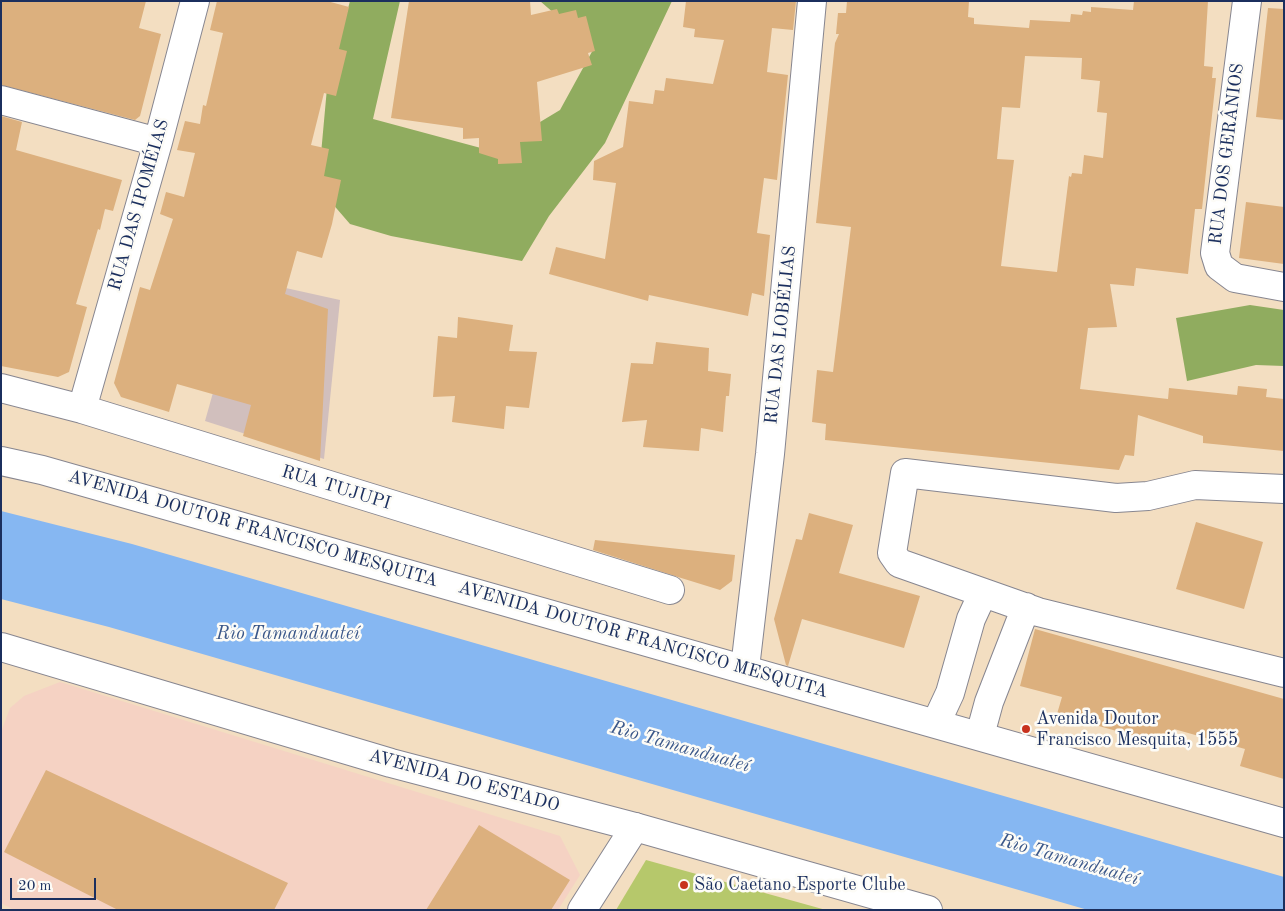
<!DOCTYPE html>
<html>
<head>
<meta charset="utf-8">
<style>
  body { margin:0 }
  #map { position:relative; width:1285px; height:911px; overflow:hidden; background:#f3dec1; font-family:"Old Standard TT",serif }
  canvas { display:block }
  .frame { position:absolute; inset:0; border:2px solid #1b2f5e; pointer-events:none }
  .scale { position:absolute; left:10px; top:878px; width:86px; height:22px; box-sizing:border-box; border:2px solid #1b2f5e; border-top:0; padding-left:6px; font-size:15px; line-height:18px; white-space:nowrap; color:#1b2f5e; -webkit-text-stroke:4px #fdfcf7; paint-order:stroke }
</style>
</head>
<body>
<div id="map">
<canvas width="1285" height="911"></canvas>
<div class="frame"></div>
<div class="scale">20 m</div>
</div>
<script>
const context = document.querySelector('canvas').getContext('2d');
context.lineJoin = 'round';
function fill(path, color) { context.fillStyle = color; context.fill(path, 'evenodd'); }
const poly = rows => new Path2D(rows.map(r => 'M' + r).join(''));
function strokePath(path, color, width, dash) { context.strokeStyle = color; context.lineWidth = width; context.lineCap = dash ? 'butt' : 'round'; context.setLineDash(dash || []); context.stroke(path); }
function write(font, color, halo, rows, align = 'center') {
  context.font = font + ' "Old Standard TT",serif'; context.lineWidth = 5; context.setLineDash([]); context.textBaseline = 'middle'; context.strokeStyle = halo; context.fillStyle = color; for (const [text, x, y, turn = 0] of rows) {
    context.save(); context.translate(x, y); context.rotate((+turn || 0) * Math.PI / 180); context.textAlign = isNaN(turn) ? turn : align; if (halo) context.strokeText(text, 0, 0); context.fillText(text, 0, 0); context.restore();
  }
}
const built = poly([
  [60,682,560,836,580,875,558,910,14,910,1,903,1,732,10,708,24,696]
]);
const industrial = poly([
  [245,279,340,300,324,459,205,421]
]);
const green = poly([
  [646,860,826,910,616,910]
]);
const forest = poly([
  [350,1,400,1,373,119,492,151,560,110,594,48,540,1,672,1,605,143,549,216,522,261,391,236,350,224,318,187,327,88],
  [1250,305,1284,310,1284,366,1256,365,1187,381,1176,318]
]);
const water = poly([
  [1,511,132,544,1284,877,1284,910,1088,910,109,627,1,599]
]);
const building = poly([
  [1,1,146,1,139,28,161,34,140,116,135,120,1,85],
  [217,1,327,1,349,7,339,49,347,51,336,96,324,93,311,145,329,149,324,176,341,180,332,224,322,258,297,251,285,294,328,309,320,461,243,436,251,405,177,384,169,412,121,397,114,383,140,287,150,290,173,219,160,214,166,192,184,197,195,153,177,150,185,121,200,124,203,105,206,106,223,33,210,30],
  [409,1,530,1,531,15,557,9,559,14,576,10,578,18,586,16,595,51,588,53,592,65,537,82,542,141,520,142,522,163,498,164,498,159,479,153,479,138,463,139,463,128,391,118],
  [686,1,796,1,793,30,772,28,767,72,788,75,777,180,764,178,757,233,770,235,764,296,752,293,748,316,649,295,648,301,549,274,556,247,605,259,616,183,593,180,594,161,623,147,629,101,653,104,655,90,664,91,666,78,713,84,724,40,694,37,695,29,683,27],
  [847,1,969,1,968,17,974,18,974,24,1029,28,1030,20,1070,22,1071,14,1082,15,1083,11,1091,12,1091,7,1133,10,1134,1,1208,1,1204,66,1213,67,1212,78,1216,78,1202,209,1195,209,1188,274,1136,268,1134,286,1110,284,1117,327,1088,328,1080,389,1168,399,1169,388,1237,395,1238,386,1267,389,1266,397,1284,399,1284,451,1203,443,1203,436,1138,415,1134,456,1125,455,1119,470,825,440,826,424,812,422,817,370,833,372,851,227,816,223,835,43,839,34,836,34,838,13,846,13],
  [1025,56,1082,58,1081,79,1100,81,1097,112,1107,113,1103,158,1084,155,1082,174,1072,173,1071,177,1069,176,1057,272,1001,266,1014,160,997,159,1002,107,1020,108],
  [1268,8,1284,9,1284,120,1256,117],
  [1,116,22,122,16,150,122,180,113,211,105,209,100,230,98,229,76,304,87,307,69,372,58,377,1,366],
  [1246,202,1284,207,1284,264,1239,258],
  [458,317,513,325,509,351,537,352,529,408,506,406,504,429,452,422,455,396,433,397,438,336,457,338],
  [656,342,709,348,708,371,731,374,729,396,726,396,723,432,701,428,699,451,643,447,647,420,622,422,631,363,653,364],
  [809,513,853,525,839,573,920,596,904,648,802,619,788,666,786,665,774,619,796,539,802,540],
  [1196,522,1263,542,1244,609,1176,589],
  [595,540,735,555,732,581,720,590,678,577,593,550],
  [1035,629,1284,699,1284,779,1240,766,1245,749,1174,729,1169,746,1057,714,1062,697,1020,686],
  [46,770,288,883,274,910,118,910,4,852],
  [479,825,570,880,551,910,426,910]
]);
const minor = poly([
  [1247,1,1215,253,1219,266,1235,278,1284,287],
  [1,100,158,142],
  [1,388,82,409,670,590],
  [82,409,158,142,195,1],
  [1284,489,1195,485,1148,496,1116,498,905,473,892,553,899,563,1038,612,1284,673],
  [745,668,770,454,812,1],
  [936,723,950,693,971,619,983,593],
  [980,735,989,702,1026,607],
  [582,910,635,827]
]);
const highway = poly([
  [1,461,42,470,1284,823],
  [1,647,391,763,635,827,928,910]
]);
const markers = [
  [1026,729,5,"#c8321e"],
  [684,885,5,"#c8321e"]
];
const streetNames = [
  ["RUA DOS GERÂNIOS",1227,154,-83],
  ["RUA DAS IPOMÉIAS",139,205,-74],
  ["RUA DAS LOBÉLIAS",781,335,-84],
  ["RUA TUJUPI",336,488,17],
  ["AVENIDA DOUTOR FRANCISCO MESQUITA",253,529,16],
  ["AVENIDA DOUTOR FRANCISCO MESQUITA",643,640,16],
  ["AVENIDA DO ESTADO",464,781,15]
];
const poiNames = [
  ["Avenida Doutor",1036,719],
  ["Francisco Mesquita, 1555",1036,740],
  ["São Caetano Esporte Clube",694,885]
];
const waterNames = [
  ["Rio Tamanduateí",288,634],
  ["Rio Tamanduateí",680,747,16],
  ["Rio Tamanduateí",1069,860,16]
];
fill(built, '#f5d2c3');
fill(industrial, '#d1bfbd');
fill(green, '#b6c86b');
fill(forest, '#90ac5f');
fill(water, '#86b7f2');
fill(building, '#dcb07e');
strokePath(minor, '#878690', 30);
strokePath(highway, '#878690', 30);
strokePath(minor, '#fff', 28);
strokePath(highway, '#fff', 28);
for (const [x, y, r, color] of markers) { const dot = new Path2D(); dot.arc(x, y, r, 0, 2 * Math.PI); context.fillStyle = color; context.fill(dot); strokePath(dot, '#fdfcf7', 2); }
write('18px', '#1b2f5e', '#fdfcf7', streetNames);
write('18px', '#1b2f5e', '#fdfcf7', poiNames, 'left');
write('italic 19px', '#3b588a', '#fdfcf7', waterNames);
</script>
</body>
</html>
